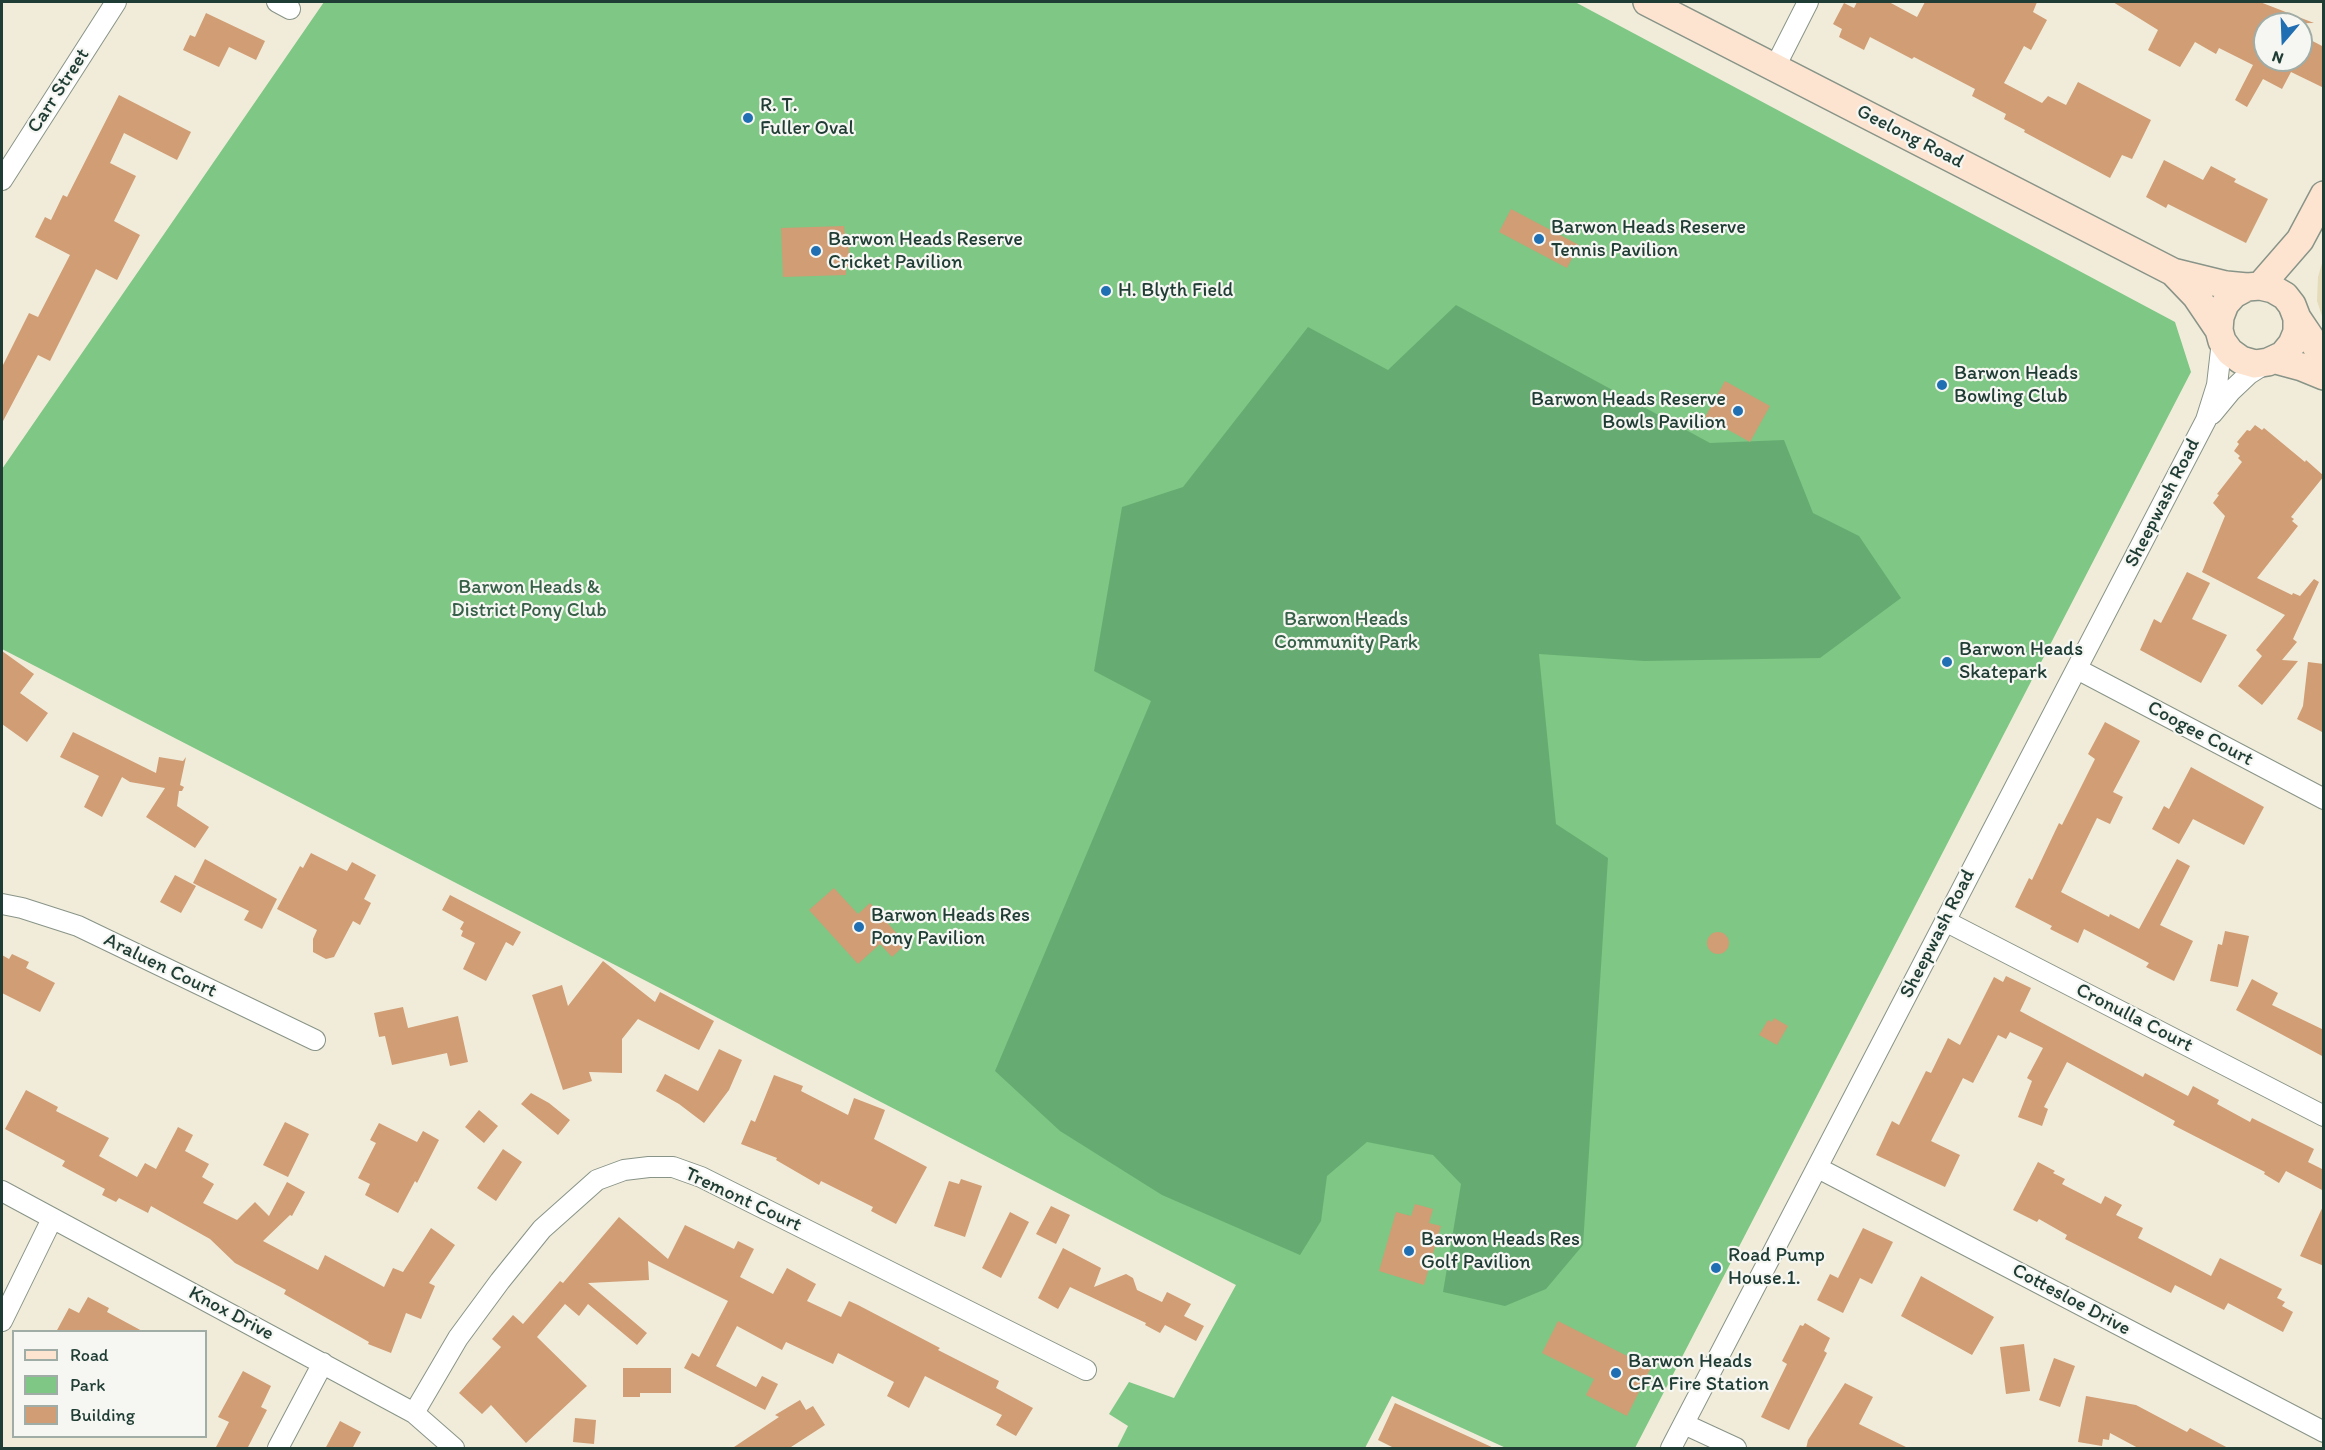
<!DOCTYPE html>
<html>
<head>
<meta charset="utf-8">
<style>
  body { margin:0 }
  #map { position:relative; width:2325px; height:1450px; overflow:hidden; background:#f1ecda; font-family:Itim,sans-serif }
  canvas { display:block }
  .frame { position:absolute; inset:0; border:3px solid #1f3d34; pointer-events:none }
  .legend { position:absolute; left:12px; top:1330px; width:195px; height:108px; box-sizing:border-box; background:#f6f6f2; border:2px solid #a0aca6; margin:0; padding:8px 10px; list-style:none; font-size:18px; color:#1f3d34 }
  .legend li { display:flex; align-items:center; gap:12px; height:30px }
  .legend b { width:30px; border:2px solid #a0aca6 }
  .north { position:absolute; left:2253px; top:12px; width:60px; height:60px; box-sizing:border-box; background:#f6f6f2; border:2px solid #a0aca6; border-radius:50%; rotate:199deg; font-size:16px; font-weight:700; line-height:24px; text-align:center; color:#1f3d34 }
  .north::after { content:''; display:block; margin:auto; width:21px; height:27px; background:#1f6fb2; clip-path:polygon(50% 0,100% 100%,50% 72%,0 100%) }
</style>
</head>
<body>
<div id="map">
<canvas width="2325" height="1450"></canvas>
<div class="frame"></div>
<ul class="legend">
<li><b style="height:8px;background:#fde4d1"></b>Road</li>
<li><b style="height:16px;background:#7ec784"></b>Park</li>
<li><b style="height:16px;background:#d09d74"></b>Building</li>
</ul>
<div class="north">N</div>
</div>
<script>
const context = document.querySelector('canvas').getContext('2d');
context.lineJoin = 'round';
function fill(path, color) { context.fillStyle = color; context.fill(path, 'evenodd'); }
const poly = rows => new Path2D(rows.map(r => 'M' + r).join(''));
function strokePath(path, color, width, dash) { context.strokeStyle = color; context.lineWidth = width; context.lineCap = dash ? 'butt' : 'round'; context.setLineDash(dash || []); context.stroke(path); }
function write(font, color, halo, rows, align = 'center') {
  context.font = font + ' Itim,sans-serif'; context.lineWidth = 4.5; context.setLineDash([]); context.textBaseline = 'middle'; context.strokeStyle = halo; context.fillStyle = color; for (const [text, x, y, turn = 0] of rows) {
    context.save(); context.translate(x, y); context.rotate((+turn || 0) * Math.PI / 180); context.textAlign = isNaN(turn) ? turn : align; if (halo) context.strokeText(text, 0, 0); context.fillText(text, 0, 0); context.restore();
  }
}
const built = poly([
  [2323,260,2324,319,2323,319,2317,301,2318,277]
]);
const green = poly([
  [324,2,1575,2,2175,322,2191,372,1635,1448,1506,1448,1392,1396,1365,1448,1117,1448,1128,1426,1109,1414,1129,1382,1174,1398,1236,1285,2,649,2,469]
]);
const forest = poly([
  [1456,305,1710,443,1784,440,1813,513,1859,536,1901,598,1820,658,1644,661,1539,654,1556,824,1608,858,1583,1245,1546,1289,1505,1306,1443,1292,1461,1184,1433,1155,1367,1142,1327,1176,1321,1221,1300,1255,1162,1195,1060,1131,995,1071,1151,701,1094,671,1122,507,1183,487,1308,327,1388,370]
]);
const building = poly([
  [1857,2,1889,2,1917,17,1925,2,2037,2,2033,12,2047,20,2031,50,2024,46,2004,83,2042,103,2048,96,2066,105,2078,82,2151,120,2132,159,2122,155,2110,178,2024,132,2025,130,2004,119,2006,114,1972,96,1975,89,1914,57,1912,59,1870,37,1864,50,1839,37,1842,29,1833,24,1844,3,1854,8],
  [2113,2,2260,2,2314,23,2265,24,2265,60,2301,60,2301,35,2324,47,2324,88,2291,72,2282,89,2263,79,2247,107,2235,100,2253,65,2219,48,2216,54,2195,42,2180,67,2148,50,2158,30],
  [206,13,265,41,256,60,229,47,219,67,183,50,190,35,195,37],
  [119,95,191,132,177,160,124,133,110,163,136,176,114,221,140,235,117,280,96,269,50,361,38,355,2,423,2,367,29,313,38,317,70,255,35,237,45,217,51,220,63,195,67,197],
  [2164,160,2203,180,2211,166,2236,179,2234,182,2268,199,2246,243,2168,204,2166,208,2146,197],
  [1511,209,1579,245,1567,268,1499,232],
  [844,226,845,234,849,234,849,250,850,267,846,267,846,275,783,277,781,228],
  [1725,381,1770,406,1750,442,1705,417],
  [2255,425,2262,430,2264,428,2305,462,2306,460,2324,476,2291,517,2294,519,2292,521,2298,526,2257,578,2292,595,2293,593,2300,596,2314,579,2319,582,2293,639,2297,642,2282,660,2298,661,2262,705,2238,686,2262,656,2256,650,2285,615,2202,572,2225,516,2213,503,2219,495,2217,494,2242,462,2238,458,2240,456,2234,451,2239,444,2237,442,2247,430,2250,431],
  [2187,572,2210,583,2192,619,2227,635,2201,683,2140,650,2154,619,2161,623],
  [2,651,34,674,20,693,48,713,27,742,2,724],
  [2308,662,2324,664,2324,733,2297,719,2303,706],
  [2105,722,2140,741,2113,792,2123,797,2110,824,2097,818,2061,892,2109,917,2110,914,2139,929,2177,859,2190,866,2160,925,2193,941,2174,981,2146,967,2149,963,2084,929,2078,943,2050,929,2052,926,2015,907,2029,878,2032,880,2059,823,2062,825,2095,759,2088,754],
  [73,732,156,773,159,757,183,761,186,757,180,785,184,787,182,791,179,791,177,806,209,827,195,848,146,817,165,788,130,782,122,777,102,817,84,807,99,776,60,757],
  [2191,767,2264,807,2244,845,2193,819,2179,844,2152,829,2164,806,2169,809],
  [311,853,347,871,352,862,376,875,364,899,371,903,360,925,353,921,334,957,326,959,313,952,313,939,317,930,277,909,300,866,303,868],
  [205,859,277,899,262,929,244,920,249,911,193,883],
  [175,875,196,886,181,913,160,902],
  [834,888,858,914,870,903,906,944,892,957,880,944,858,964,809,910],
  [450,895,521,932,513,946,506,942,486,981,463,969,475,943,461,936,463,931,460,929,464,922,442,910],
  [2225,931,2249,936,2238,987,2210,981,2218,944,2222,945],
  '1707 943a11 11 0 1 1 22 0a11 11 0 1 1-22 0Z',
  [12,954,29,962,26,968,55,983,40,1012,2,993,2,955,9,959],
  [603,961,655,1002,660,992,714,1021,699,1050,638,1019,622,1039,622,1073,589,1072,592,1081,563,1090,532,995,562,985,568,1006],
  [2006,976,2031,988,2020,1011,2143,1077,2145,1073,2188,1096,2193,1086,2219,1100,2217,1104,2250,1122,2252,1118,2314,1149,2308,1162,2324,1170,2324,1191,2286,1171,2279,1183,2264,1174,2265,1172,2173,1125,2175,1121,2067,1062,2044,1107,2048,1109,2042,1126,2018,1117,2032,1081,2027,1078,2043,1048,2010,1032,2006,1039,1998,1035,1973,1083,1963,1078,1931,1141,1960,1155,1945,1187,1876,1155,1892,1121,1899,1125,1926,1071,1931,1073,1948,1038,1960,1045,1994,977,2003,982],
  [2252,979,2278,993,2272,1005,2324,1030,2324,1057,2236,1010],
  [403,1007,408,1028,458,1016,468,1062,450,1066,447,1053,392,1065,385,1036,379,1037,374,1013],
  [1774,1018,1788,1026,1777,1045,1759,1035,1768,1020,1772,1022],
  [719,1049,742,1060,729,1090,704,1123,679,1104,656,1091,665,1074,698,1091],
  [774,1075,803,1086,801,1091,848,1115,854,1098,885,1110,874,1139,927,1167,896,1224,871,1211,873,1207,821,1181,819,1185,776,1160,777,1158,741,1144,751,1120,755,1122],
  [26,1090,58,1107,56,1111,109,1138,99,1156,137,1177,145,1163,156,1169,178,1127,193,1135,185,1151,209,1164,202,1177,214,1184,203,1203,237,1220,255,1202,269,1216,287,1182,305,1192,292,1216,290,1215,263,1241,318,1270,325,1255,384,1287,393,1268,403,1272,431,1228,455,1245,429,1283,435,1286,421,1319,406,1313,391,1353,368,1344,369,1342,284,1294,286,1290,235,1263,210,1239,151,1206,148,1213,119,1198,116,1202,102,1195,105,1189,62,1166,65,1161,5,1129],
  [531,1093,549,1103,570,1120,558,1135,521,1104],
  [479,1110,498,1126,484,1143,465,1127],
  [285,1122,309,1134,288,1177,263,1165],
  [379,1123,417,1142,423,1131,439,1140,417,1183,415,1181,398,1213,365,1195,370,1184,358,1178,376,1143,370,1140],
  [503,1149,522,1162,496,1201,477,1188],
  [2038,1162,2055,1171,2053,1173,2065,1179,2062,1184,2101,1204,2105,1196,2122,1205,2116,1215,2143,1228,2138,1238,2171,1255,2211,1276,2220,1258,2282,1289,2277,1298,2285,1302,2282,1306,2293,1312,2283,1332,2228,1303,2224,1310,2175,1285,2171,1293,2065,1239,2067,1235,2039,1219,2037,1222,2013,1210],
  [961,1179,982,1186,965,1237,934,1226,949,1181,959,1184],
  [1415,1204,1433,1209,1429,1223,1441,1226,1424,1285,1379,1271,1396,1212,1411,1216],
  [2324,1204,2324,1266,2300,1256],
  [1051,1206,1070,1215,1056,1244,1036,1234],
  [1010,1212,1029,1222,1001,1278,982,1268],
  [619,1217,668,1259,685,1225,734,1249,738,1241,754,1249,740,1277,773,1294,787,1268,816,1284,807,1301,841,1317,849,1301,858,1305,940,1348,938,1350,999,1381,996,1388,1033,1408,1016,1436,996,1425,1002,1415,925,1376,909,1408,887,1396,894,1382,838,1353,833,1364,786,1342,782,1350,737,1326,716,1366,756,1387,762,1376,778,1384,765,1410,684,1368,692,1353,699,1357,728,1301,648,1261,649,1280,588,1283,647,1333,637,1345,588,1304,579,1316,565,1304,537,1337,587,1386,526,1443,491,1405,482,1414,459,1393,501,1347,492,1339,513,1315,523,1324,560,1281,563,1283],
  [1863,1228,1893,1242,1872,1284,1860,1278,1843,1313,1817,1300,1830,1274,1838,1278],
  [1063,1248,1101,1268,1094,1287,1126,1274,1133,1278,1137,1290,1162,1302,1167,1292,1191,1304,1184,1316,1204,1326,1196,1341,1165,1325,1160,1333,1145,1325,1146,1323,1070,1287,1058,1309,1038,1298],
  [1921,1276,1994,1317,1972,1355,1901,1316],
  [88,1297,109,1308,107,1312,144,1332,56,1332,69,1308,79,1313],
  [1558,1321,1651,1368,1627,1416,1586,1395,1594,1379,1542,1353],
  [1805,1323,1830,1338,1824,1351,1827,1353,1789,1430,1761,1417,1787,1364,1782,1361,1800,1325,1803,1326],
  [2024,1344,2030,1391,2006,1394,2000,1347],
  [2054,1358,2075,1366,2060,1407,2039,1400],
  [623,1368,671,1368,671,1393,640,1393,640,1397,623,1397],
  [243,1371,271,1386,261,1407,267,1410,247,1449,215,1449,229,1422,218,1417],
  [1845,1383,1873,1397,1859,1424,1910,1449,1806,1449,1808,1440],
  [2086,1396,2136,1405,2187,1432,2190,1428,2230,1449,2140,1449,2110,1433,2109,1440,2103,1439,2102,1446,2078,1442],
  [800,1400,806,1410,813,1406,825,1425,788,1449,731,1449,779,1417,775,1415],
  [1395,1403,1496,1449,1396,1449,1378,1440],
  [575,1418,596,1420,594,1444,573,1442],
  [340,1421,361,1432,352,1449,325,1449]
]);
const street = poly([
  [277,2,290,9],
  [1775,67,1808,2],
  [2,180,116,2],
  [2212,414,2231,391,2249,374,2268,362],
  [2077,669,2324,799],
  [2,904,22,908,78,926,315,1040],
  [1945,921,2324,1116],
  [1818,1168,2324,1432],
  [2,1191,414,1413,454,1448],
  [2,1321,52,1219],
  [414,1413,458,1338,500,1281,542,1229,597,1180,624,1170,649,1167,673,1167,701,1177,1086,1370],
  [1684,1424,1736,1448],
  [278,1448,323,1363],
  [1671,1448,2206,420,2217,385,2222,341]
]);
const secondary = poly([
  [1647,2,2173,272,2226,285,2247,287],
  [2173,272,2196,296,2219,330],
  [2260,286,2300,240,2324,195],
  [2297,318,2297,332,2292,344,2283,355,2268,362,2255,364,2241,360,2230,352,2222,341,2219,330,2220,317,2225,304,2234,294,2247,287,2260,286,2273,289,2285,296,2292,305,2297,318,2324,358],
  [2276,360,2302,367,2324,376]
]);
const markers = [
  [748,118,6,"#1f6fb2"],
  [1539,239,6,"#1f6fb2"],
  [816,251,6,"#1f6fb2"],
  [1106,291,6,"#1f6fb2"],
  [1942,385,6,"#1f6fb2"],
  [1738,411,6,"#1f6fb2"],
  [1947,662,6,"#1f6fb2"],
  [859,927,6,"#1f6fb2"],
  [1409,1251,6,"#1f6fb2"],
  [1716,1268,6,"#1f6fb2"],
  [1616,1373,6,"#1f6fb2"]
];
const streetNames = [
  ["Carr Street",59,91,-57],
  ["Geelong Road",1910,137,27],
  ["Sheepwash Road",2163,503,-63],
  ["Coogee Court",2200,734,28],
  ["Sheepwash Road",1938,934,-63],
  ["Araluen Court",160,966,26],
  ["Cronulla Court",2134,1018,27],
  ["Tremont Court",743,1200,25],
  ["Cottesloe Drive",2071,1300,28],
  ["Knox Drive",231,1314,28]
];
const poiNames = [
  ["R. T.",760,106],
  ["Fuller Oval",760,129],
  ["Barwon Heads Reserve",1551,228],
  ["Tennis Pavilion",1551,251],
  ["Barwon Heads Reserve",828,240],
  ["Cricket Pavilion",828,263],
  ["H. Blyth Field",1118,291],
  ["Barwon Heads",1954,374],
  ["Bowling Club",1954,397],
  ["Barwon Heads Reserve",1726,400,"right"],
  ["Bowls Pavilion",1726,423,"right"],
  ["Barwon Heads",1959,650],
  ["Skatepark",1959,673],
  ["Barwon Heads Res",871,916],
  ["Pony Pavilion",871,939],
  ["Barwon Heads Res",1421,1240],
  ["Golf Pavilion",1421,1263],
  ["Road Pump",1728,1256],
  ["House.1.",1728,1279],
  ["Barwon Heads",1628,1362],
  ["CFA Fire Station",1628,1385]
];
const parkNames = [
  ["Barwon Heads &",529,588],
  ["District Pony Club",529,611],
  ["Barwon Heads",1346,620],
  ["Community Park",1346,643]
];
fill(built, '#e4dbba');
fill(green, '#7ec784');
fill(forest, '#66ac72');
fill(building, '#d09d74');
strokePath(street, '#889487', 22);
strokePath(secondary, '#889487', 30);
strokePath(street, '#fff', 20);
strokePath(secondary, '#fde4d1', 27);
for (const [x, y, r, color] of markers) { const dot = new Path2D(); dot.arc(x, y, r, 0, 2 * Math.PI); context.fillStyle = color; context.fill(dot); strokePath(dot, '#f6f6f2', 2); }
write('20px', '#1f3d34', '#f6f6f2', streetNames);
write('20px', '#1f3d34', '#f6f6f2', poiNames, 'left');
write('20px', '#376048', '#f6f6f2', parkNames);
</script>
</body>
</html>
